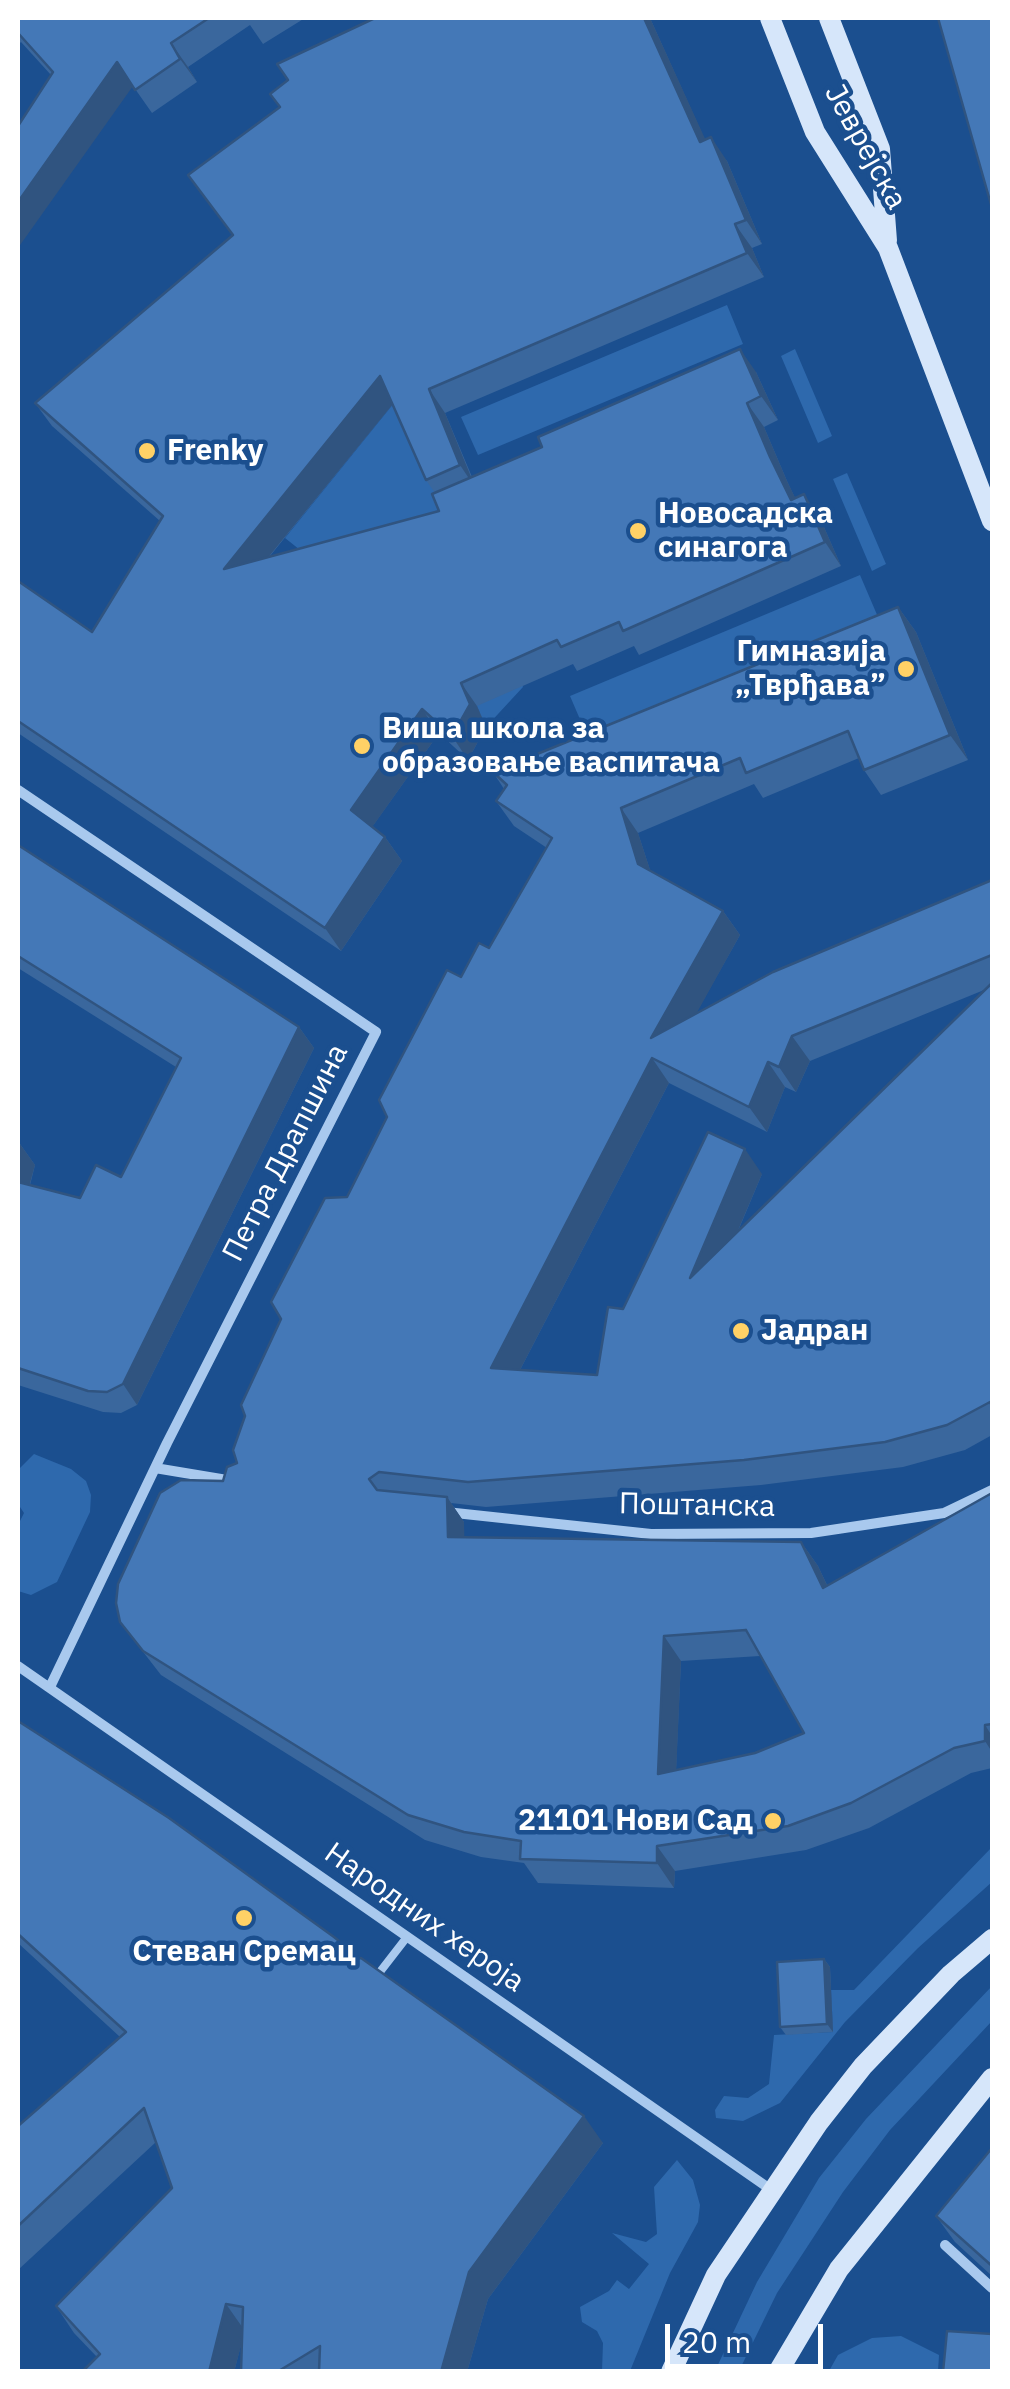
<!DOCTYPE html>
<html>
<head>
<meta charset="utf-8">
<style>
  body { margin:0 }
  #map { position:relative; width:1010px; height:2389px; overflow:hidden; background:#1b4f8f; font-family:"IBM Plex Sans",sans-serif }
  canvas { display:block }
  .frame { position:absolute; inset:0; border:20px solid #fff; pointer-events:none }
  .scale { position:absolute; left:665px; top:2324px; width:158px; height:45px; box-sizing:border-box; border:5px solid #fff; border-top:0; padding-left:12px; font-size:30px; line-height:35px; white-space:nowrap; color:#fff; -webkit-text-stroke:8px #1b4f8f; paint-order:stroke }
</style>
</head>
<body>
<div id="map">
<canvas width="1010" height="2389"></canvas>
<div class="frame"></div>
<div class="scale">20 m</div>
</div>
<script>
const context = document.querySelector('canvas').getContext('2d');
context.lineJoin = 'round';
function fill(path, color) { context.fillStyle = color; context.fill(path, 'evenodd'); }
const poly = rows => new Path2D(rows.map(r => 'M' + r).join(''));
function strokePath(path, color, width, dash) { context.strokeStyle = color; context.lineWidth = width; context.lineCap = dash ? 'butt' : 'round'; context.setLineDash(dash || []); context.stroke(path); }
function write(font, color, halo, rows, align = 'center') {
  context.font = font + ' "IBM Plex Sans",sans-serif'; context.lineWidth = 9; context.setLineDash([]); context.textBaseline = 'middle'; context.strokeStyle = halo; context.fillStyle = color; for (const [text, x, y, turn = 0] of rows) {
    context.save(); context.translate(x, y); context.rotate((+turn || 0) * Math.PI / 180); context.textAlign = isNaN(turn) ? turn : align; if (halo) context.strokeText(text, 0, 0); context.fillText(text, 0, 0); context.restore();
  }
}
const green = poly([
  [727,305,743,344,478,455,461,417],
  [795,349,832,436,818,443,781,356],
  [419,372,523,687,486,727,408,547,324,569,285,538],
  [847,473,886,564,872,571,833,479],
  [860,575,884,631,594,752,570,696],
  [34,1454,71,1469,86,1481,91,1495,90,1512,57,1582,31,1595,18,1591,18,1525,24,1513,18,1504,18,1470],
  [992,1847,992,1882,918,1948,845,2022,780,2103,743,2121,716,2118,715,2110,724,2096,748,2098,769,2084,774,2035,833,2032,831,1990,854,1990],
  [992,1986,992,2021,890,2130,843,2192,777,2293,739,2371,715,2371,757,2282,819,2178,866,2119],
  [677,2160,693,2180,700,2205,698,2222,670,2273,630,2371,602,2371,603,2343,597,2331,582,2322,580,2307,609,2291,617,2280,629,2289,649,2264,612,2233,646,2242,657,2234,654,2187],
  [901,2336,939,2355,938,2371,829,2371,838,2355,872,2338]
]);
const lane = poly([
  [376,1977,407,1937]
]);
const street = poly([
  [18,790,376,1032,167,1443,50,1687],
  [155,1468,233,1481],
  [446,1512,651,1534,811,1533,944,1513,992,1490],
  [18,1666,770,2189],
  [945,2245,992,2288]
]);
const secondary = poly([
  [770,18,815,132,888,248,992,521],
  [829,18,880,149,887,241],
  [671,2372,716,2275,819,2122,863,2066,951,1974,992,1939],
  [778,2372,839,2269,992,2078]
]);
const wall = poly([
  [18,18,305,18,263,44,250,25,188,67,197,82,152,113,133,86,51,75,21,42,18,45],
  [375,18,650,18,705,140,727,161,762,244,752,248,764,277,445,413,472,477,756,372,778,420,764,427,787,481,795,498,820,518,841,566,639,655,634,646,577,671,573,664,477,706,486,727,468,760,439,733,372,827,385,837,402,861,341,951,18,733,18,581,92,632,160,521,52,426,35,403,233,236,188,175,279,107],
  [393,404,426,480,435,493,439,511,270,556],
  [898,607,916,632,968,760,881,795,864,770,859,758,763,798,754,784,638,833,650,870,723,911,740,935,696,1013,992,880,992,1435,965,1450,903,1467,761,1485,486,1507,451,1503,464,1522,464,1537,801,1542,818,1566,827,1585,992,1493,992,1768,971,1773,869,1828,806,1850,675,1871,674,1888,538,1883,524,1863,481,1857,425,1840,161,1675,120,1622,237,1463,347,1197,461,977,489,948,547,848,514,826,496,801,504,789,493,772],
  [984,990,738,1231,762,1174,623,1309,597,1375,520,1370,669,1083,767,1132,785,1087,796,1092,810,1061],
  [760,1656,804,1733,755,1753,676,1770,681,1661],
  [18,845,299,1027,314,1048,137,1405,121,1413,103,1412,18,1385,18,1143,20,1144,35,1165,30,1185,80,1198,121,1177,176,1067,18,968],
  [18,1721,356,1959,603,2143,488,2299,467,2372,241,2372,242,2341,234,2372,82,2372,97,2357,74,2333,56,2306,172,2188,156,2142,18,2270,18,2126,120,2037,18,1943],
  [824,1959,830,1967,833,2032,786,2035,780,2027],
  [992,2148,992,2276,955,2242,936,2216]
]);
const shadedWall = poly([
  [644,18,650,18,717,165,700,142],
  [171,43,188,67,197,82,180,59],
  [117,62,133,86,18,248,18,202],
  [711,137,727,161,762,244,746,220],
  [735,224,752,248,764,277,747,253],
  [740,349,756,372,778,420,761,396],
  [380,376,397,399,240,592,224,569],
  [429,389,445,413,476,489,460,465],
  [747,403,764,427,787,481,808,524,791,500,770,457],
  [804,494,820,518,841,566,825,542],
  [898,607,916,632,968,760,950,735],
  [461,683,477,706,486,727,468,760,452,736],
  [422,709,439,733,368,833,351,810],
  [621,808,638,833,656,888,638,864],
  [385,837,402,861,341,951,325,928],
  [723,911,740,935,669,1063,651,1038],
  [299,1027,314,1048,137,1405,123,1384],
  [792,1036,810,1061,796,1092,779,1067],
  [652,1058,669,1083,508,1393,491,1368],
  [768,1062,785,1087,767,1132,749,1107],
  [20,1144,35,1165,25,1201,18,1189,18,1154],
  [745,1149,762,1174,707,1303,690,1278],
  [447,1497,464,1522,465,1562,448,1537],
  [801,1542,818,1566,840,1613,823,1588],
  [664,1636,681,1661,675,1799,658,1774],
  [985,1725,992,1736,992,1752,985,1741],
  [657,1846,675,1871,674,1888,657,1863],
  [824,1959,830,1967,833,2032,827,2024],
  [584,2116,603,2143,488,2299,467,2372,441,2372,469,2272],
  [226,2304,245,2331,234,2372,209,2372]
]);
const building = poly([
  [18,18,209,18,171,43,180,59,135,90,117,62,18,202,18,126,53,72,18,33,18,18],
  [375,18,644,18,700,142,711,137,746,220,735,224,747,253,429,389,460,465,426,480,380,376,224,569,439,511,432,494,542,447,538,437,740,349,761,396,747,403,770,457,791,500,804,494,825,542,623,631,619,622,561,647,557,640,461,683,470,704,452,736,422,709,351,810,385,837,325,928,18,721,18,581,92,632,163,516,35,403,233,235,188,175,280,107,270,94,288,80,277,64,375,18],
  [938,18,992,18,992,208,938,18],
  [898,607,950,735,864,770,848,731,746,773,740,758,621,808,638,864,723,911,651,1038,773,972,992,880,992,955,792,1036,779,1067,768,1062,749,1107,652,1058,491,1368,597,1375,608,1307,623,1309,708,1132,745,1149,690,1278,992,983,992,1406,990,1402,947,1425,885,1442,744,1460,468,1482,379,1472,369,1479,377,1490,447,1497,448,1537,801,1542,823,1588,992,1493,992,1724,985,1725,985,1741,954,1748,851,1803,788,1826,657,1846,657,1863,520,1859,521,1841,464,1832,408,1815,143,1651,120,1622,116,1603,118,1584,160,1493,181,1480,223,1481,227,1467,237,1463,233,1450,245,1416,241,1405,281,1319,271,1302,325,1198,347,1197,387,1117,379,1100,447,970,461,977,479,943,489,948,552,838,496,801,507,785,493,772,898,607],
  [746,1630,804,1733,755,1753,658,1774,664,1636,746,1630],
  [18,845,299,1027,123,1384,107,1392,88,1391,18,1368,18,1182,80,1198,96,1165,121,1177,181,1058,18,956,18,845],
  [18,1721,169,1818,334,1937,349,1949,352,1960,361,1958,584,2116,469,2272,441,2372,319,2372,320,2346,277,2372,241,2372,243,2307,226,2304,209,2372,82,2372,100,2354,56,2306,172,2188,144,2108,18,2226,18,2126,126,2032,18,1934,18,1721],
  [824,1959,827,2024,780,2027,777,1962,824,1959],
  [992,2148,992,2266,936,2216,992,2148],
  [947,2331,992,2334,992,2372,943,2372,947,2331]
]);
const markers = [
  [147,451,10,"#ffd166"],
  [638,531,10,"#ffd166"],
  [906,669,10,"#ffd166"],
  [362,746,10,"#ffd166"],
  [741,1331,10,"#ffd166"],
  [773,1821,10,"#ffd166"],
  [244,1918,10,"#ffd166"]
];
const streetNames = [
  ["Јеврејска",865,147,61],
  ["Петра Драпшина",286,1153,-63],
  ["Поштанска",697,1506,1],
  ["Народних хероја",424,1918,35]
];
const poiNames = [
  ["Frenky",167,451],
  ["Новосадска",658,514],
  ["синагога",658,548],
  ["Гимназија",886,652,"right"],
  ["„Тврђава”",886,686,"right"],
  ["Виша школа за",382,729],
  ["образовање васпитача",382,763],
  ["Јадран",761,1331],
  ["21101 Нови Сад",753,1821,"right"],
  ["Стеван Сремац",244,1952,"center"]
];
fill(green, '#2e69ad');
strokePath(lane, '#a9c9ee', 8);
strokePath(street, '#a9c9ee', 10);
strokePath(secondary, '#d6e6fa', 20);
fill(wall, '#3a679d');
fill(shadedWall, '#305480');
fill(building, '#4478b7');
strokePath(building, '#305480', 2.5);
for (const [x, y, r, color] of markers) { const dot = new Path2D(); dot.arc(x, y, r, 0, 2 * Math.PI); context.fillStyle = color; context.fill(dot); strokePath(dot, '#1b4f8f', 4); }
write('30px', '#fff', '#1b4f8f', streetNames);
write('bold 30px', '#fff', '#1b4f8f', poiNames, 'left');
</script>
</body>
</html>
